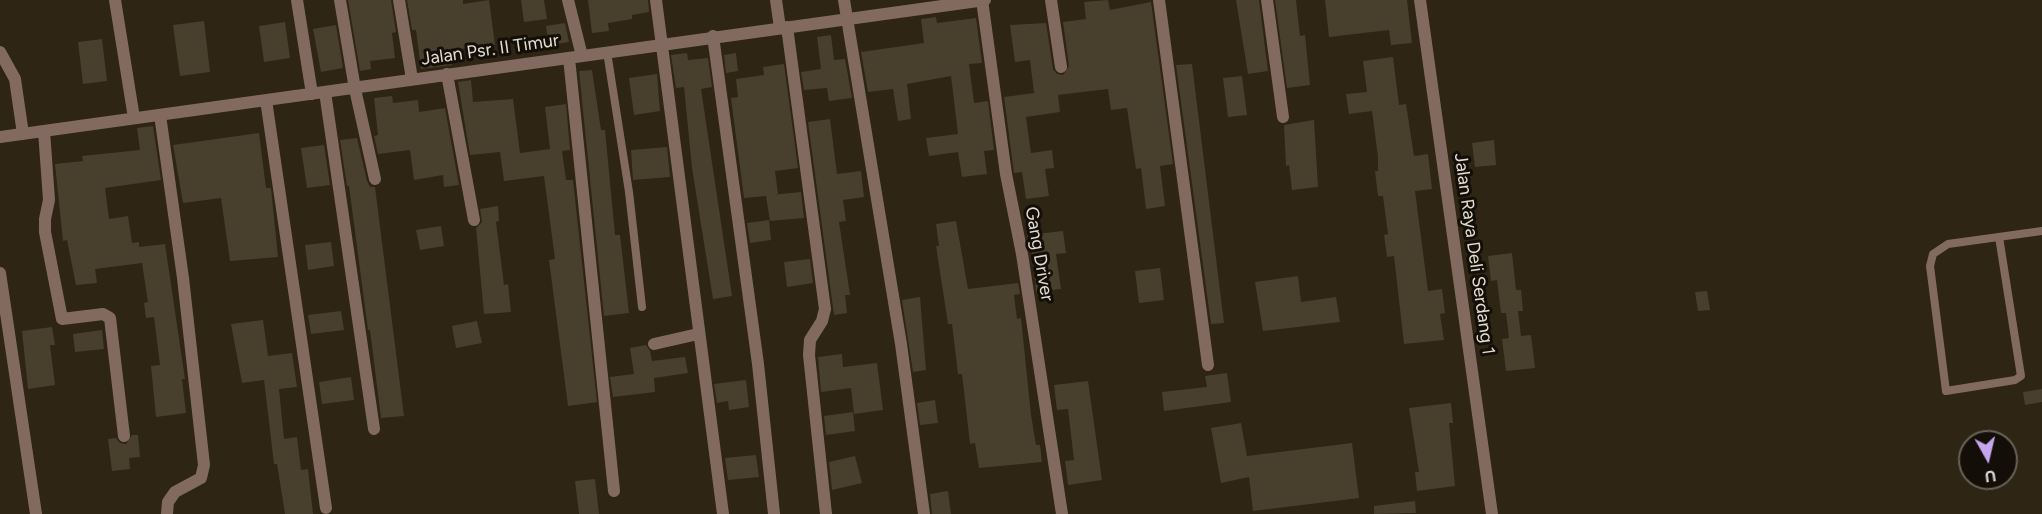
<!DOCTYPE html>
<html>
<head>
<meta charset="utf-8">
<style>
  body { margin:0 }
  #map { position:relative; width:2042px; height:514px; overflow:hidden; background:#2e2514; font-family:Figtree,sans-serif }
  canvas { display:block }
  .north { position:absolute; left:1958px; top:430px; width:60px; height:60px; box-sizing:border-box; background:#130f08; border:2px solid #666159; border-radius:50%; rotate:172deg; font-size:16px; font-weight:700; line-height:24px; text-align:center; color:#e2ddd2 }
  .north::after { content:''; display:block; margin:auto; width:21px; height:27px; background:#c6a6f0; clip-path:polygon(50% 0,100% 100%,50% 72%,0 100%) }
</style>
</head>
<body>
<div id="map">
<canvas width="2042" height="514"></canvas>
<div class="north">U</div>
</div>
<script>
const context = document.querySelector('canvas').getContext('2d');
context.lineJoin = 'round';
function fill(path, color) { context.fillStyle = color; context.fill(path, 'evenodd'); }
const poly = rows => new Path2D(rows.map(r => 'M' + r).join(''));
function strokePath(path, color, width, dash) { context.strokeStyle = color; context.lineWidth = width; context.lineCap = dash ? 'butt' : 'round'; context.setLineDash(dash || []); context.stroke(path); }
function write(font, color, halo, rows, align = 'center') {
  context.font = font + ' Figtree,sans-serif'; context.lineWidth = 6; context.setLineDash([]); context.textBaseline = 'middle'; context.strokeStyle = halo; context.fillStyle = color; for (const [text, x, y, turn = 0] of rows) {
    context.save(); context.translate(x, y); context.rotate((+turn || 0) * Math.PI / 180); context.textAlign = isNaN(turn) ? turn : align; if (halo) context.strokeText(text, 0, 0); context.fillText(text, 0, 0); context.restore();
  }
}
const building = poly([
  [348,0,391,0,396,32,392,33,395,58,370,61,371,69,360,71],
  [407,0,463,0,463,4,489,0,495,45,451,50,452,65,421,69,416,30,412,30],
  [521,0,544,0,547,19,524,22],
  [588,0,648,0,649,12,632,15,632,19,608,23,609,31,592,33],
  [1108,0,1110,10,1151,2,1173,164,1160,166,1165,206,1146,209,1141,168,1136,169,1127,108,1111,110,1108,89,1058,95,1060,112,1026,117,1031,153,1052,150,1054,168,1045,169,1049,196,1026,199,1022,172,1014,173,1004,97,1034,93,1030,60,1015,62,1010,25,1046,23,1053,69,1057,74,1063,75,1069,66,1063,22,1086,19,1084,2],
  [1236,0,1259,0,1268,71,1248,74],
  [1275,0,1296,0,1300,36,1305,35,1310,85,1287,88],
  [1325,0,1407,0,1412,43,1391,45,1389,30,1329,37],
  [936,17,937,23,976,18,982,63,969,64,974,103,988,101,994,150,984,151,987,174,962,177,958,152,929,156,926,138,958,134,951,76,907,84,911,119,898,121,893,89,868,92,861,52,924,43,921,19],
  [204,21,210,72,180,76,173,25],
  [285,22,290,58,264,62,259,26],
  [565,23,569,42,549,45,546,26],
  [336,25,343,68,321,72,313,29],
  [831,35,834,60,845,59,852,98,829,101,827,88,804,90,801,72,821,69,817,37],
  [102,39,107,81,83,84,78,42],
  [687,53,688,60,708,58,712,87,701,89,732,296,713,299,692,168,684,87,676,88,671,55],
  [736,53,738,71,726,73,724,55],
  [1393,57,1399,105,1406,104,1414,156,1428,154,1432,189,1415,191,1428,291,1442,289,1445,313,1440,314,1444,340,1404,344,1394,256,1387,257,1384,235,1388,234,1383,196,1378,196,1375,171,1378,171,1378,157,1372,111,1349,114,1346,94,1367,92,1363,61],
  [784,64,798,168,775,171,778,194,771,195,801,192,804,218,770,221,766,196,744,198,731,98,738,97,736,79,764,75,763,67],
  [1192,64,1224,323,1211,324,1176,65],
  [592,70,601,130,605,130,615,235,620,235,629,313,604,316,579,71],
  [657,74,660,111,634,115,629,78],
  [1242,76,1247,115,1228,117,1223,78],
  [471,80,473,102,513,99,520,153,550,149,545,107,566,104,570,150,562,151,566,180,573,180,597,402,568,406,549,260,555,259,544,176,504,181,500,152,470,155,458,82],
  [392,96,393,103,418,100,419,112,445,108,459,185,444,187,443,175,414,180,410,150,378,154,374,136,378,135,374,98],
  [830,119,837,174,861,171,864,197,843,200,846,221,839,222,850,295,845,295,847,313,834,315,808,122],
  [1314,120,1318,187,1292,190,1289,165,1286,166,1284,125],
  [153,126,161,180,105,188,109,219,128,216,132,243,139,242,139,247,165,244,185,379,182,379,186,413,156,417,151,366,160,365,154,317,146,318,144,303,148,302,142,263,95,269,97,283,76,285,67,240,63,241,55,164,83,161,82,156,140,150,137,128],
  [259,133,266,188,271,188,278,257,230,261,221,198,183,203,173,145],
  [357,138,367,181,370,187,375,187,404,416,381,418,370,330,368,330,349,186,347,186,340,140],
  [1494,140,1496,165,1475,167,1472,143],
  [324,145,330,185,307,188,301,148],
  [667,147,670,177,633,180,631,150],
  [498,206,499,221,496,222,504,285,508,284,511,312,484,314,476,228,482,222,480,209],
  [769,220,771,240,750,243,747,223],
  [956,221,968,289,1018,283,1020,294,1014,295,1017,319,1021,318,1031,415,1036,445,1040,445,1042,462,979,468,975,443,970,444,962,374,958,374,952,324,948,324,936,246,939,246,936,224],
  [441,226,444,246,420,250,416,230],
  [1063,231,1066,253,1056,254,1061,289,1036,292,1033,257,1027,235],
  [331,242,334,266,308,270,305,245],
  [1512,253,1516,290,1521,290,1523,311,1518,311,1521,336,1531,335,1535,368,1506,371,1502,339,1509,338,1506,313,1501,313,1497,280,1491,281,1488,256],
  [810,259,813,283,787,287,784,262],
  [1160,268,1164,300,1139,303,1135,271],
  [1298,276,1301,302,1336,297,1340,322,1263,331,1255,282],
  [1707,291,1710,310,1698,311,1695,292],
  [920,297,926,370,913,372,902,300],
  [341,311,344,330,311,334,308,315],
  [263,320,268,356,292,353,297,387,279,389,284,439,297,437,301,470,308,469,313,514,285,514,277,464,274,464,264,380,242,383,231,324],
  [477,321,482,343,456,348,452,326],
  [52,327,55,345,50,345,55,385,28,389,22,331],
  [102,330,104,349,75,352,73,334],
  [646,345,650,351,652,361,685,357,688,373,654,378,655,392,613,397,610,377,634,374,630,348],
  [842,354,843,367,877,363,883,410,854,414,851,388,821,392,818,357],
  [1227,373,1231,402,1164,411,1162,392,1207,387,1205,376],
  [351,377,354,400,322,404,319,382],
  [746,380,749,407,729,410,728,401,717,403,714,384],
  [1088,381,1102,480,1068,485,1065,461,1074,460,1068,409,1057,410,1054,385],
  [2042,389,2042,402,2025,405,2023,392],
  [935,400,938,423,920,425,917,403],
  [1451,403,1453,423,1449,423,1455,486,1417,491,1415,472,1419,472,1409,408],
  [853,412,855,431,826,435,824,416],
  [1241,423,1247,456,1352,443,1359,498,1253,511,1249,477,1221,483,1211,428],
  [132,435,138,435,140,457,129,458,130,469,112,471,108,439,116,438,120,443,126,444],
  [756,455,759,477,728,480,725,458],
  [855,456,862,483,832,490,829,462],
  [595,479,599,514,579,514,575,481],
  [948,491,951,514,932,514,930,494],
  [1415,501,1416,513,1374,514,1374,506]
]);
const lane = poly([
  [607,52,629,192,642,307],
  [1999,237,2021,376,2015,380,1946,391,1930,266,1933,254,1948,244,2042,231]
]);
const street = poly([
  [115,0,134,118],
  [297,0,312,94],
  [340,0,355,89,375,179],
  [399,0,412,79],
  [568,0,582,56],
  [656,0,723,514],
  [776,0,780,28],
  [844,0,901,344,924,514],
  [982,0,1006,174,1022,254,1062,514],
  [1051,0,1061,67],
  [1159,0,1208,365],
  [1267,0,1283,117],
  [1420,0,1492,514],
  [787,27,825,309,822,321,810,340,809,355,826,514],
  [713,36,758,364,774,514],
  [0,52,15,79,23,134],
  [569,58,614,491],
  [447,74,474,220],
  [325,92,374,429],
  [266,100,326,508],
  [160,115,183,278,204,465,201,478,175,492,168,502,167,514],
  [44,131,49,200,45,219,45,232,62,319,103,314,110,318,124,436],
  [0,137,985,0],
  [0,273,36,514],
  [654,344,698,334]
]);
const streetNames = [
  ["Jalan Psr. II Timur",490,50,-8],
  ["Gang Driver",1039,254,80],
  ["Jalan Raya Deli Serdang 1",1474,254,82]
];
fill(building, '#483f2d');
strokePath(lane, '#836a60', 8);
strokePath(street, '#836a60', 12);
write('18px', '#e2ddd2', '#130f08', streetNames);
</script>
</body>
</html>
